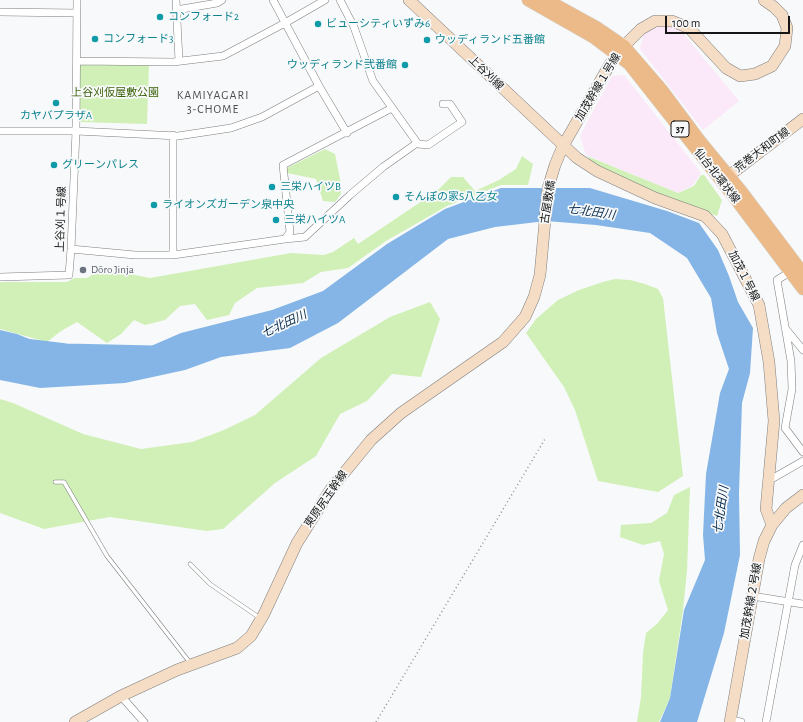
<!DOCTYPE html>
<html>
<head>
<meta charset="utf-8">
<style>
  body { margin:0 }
  #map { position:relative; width:803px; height:722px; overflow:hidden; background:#f8f9fa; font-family:"Alegreya Sans",sans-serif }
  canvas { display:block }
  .scale { position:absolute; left:665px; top:16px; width:125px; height:18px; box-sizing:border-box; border:2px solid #161616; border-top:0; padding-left:5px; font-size:12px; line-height:14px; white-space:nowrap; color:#161616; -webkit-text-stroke:3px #f8f9fa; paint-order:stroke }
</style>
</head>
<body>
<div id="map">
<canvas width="803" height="722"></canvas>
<div class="scale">100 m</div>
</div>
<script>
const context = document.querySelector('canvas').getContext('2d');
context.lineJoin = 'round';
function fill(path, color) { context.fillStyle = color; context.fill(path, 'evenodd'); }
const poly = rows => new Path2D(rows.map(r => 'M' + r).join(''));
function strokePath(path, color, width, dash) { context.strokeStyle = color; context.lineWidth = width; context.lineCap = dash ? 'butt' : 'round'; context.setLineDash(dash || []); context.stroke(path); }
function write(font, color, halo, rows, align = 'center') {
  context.font = font + ' "Alegreya Sans","Noto Sans JP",sans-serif'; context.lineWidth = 3.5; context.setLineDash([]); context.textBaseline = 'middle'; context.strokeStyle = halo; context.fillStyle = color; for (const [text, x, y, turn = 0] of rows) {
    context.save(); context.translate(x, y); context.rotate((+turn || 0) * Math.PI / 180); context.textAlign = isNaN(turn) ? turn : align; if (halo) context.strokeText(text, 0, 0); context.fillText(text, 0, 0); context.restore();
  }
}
const commercial = poly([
  [658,23,677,26,739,101,703,130,640,49,644,32],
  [624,75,701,173,693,185,678,193,586,155,580,136,612,76]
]);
const green = poly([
  [80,64,149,65,147,124,80,122],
  [325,149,335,154,341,184,341,194,335,202,323,201,316,179,287,173,287,168],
  [522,156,533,164,528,185,501,185,447,206,386,241,348,268,321,272,303,283,257,288,235,303,229,315,207,320,195,304,180,306,165,320,145,325,134,320,121,334,107,343,77,322,61,331,47,342,0,329,0,282,67,282,74,278,87,278,98,271,115,271,150,278,291,253,324,255,333,252,354,238,358,244,437,191,451,177,463,177,475,191,499,180,516,169],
  [587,156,678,193,694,186,701,175,704,175,722,200,717,216,658,195,599,169],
  [615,279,630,280,645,284,658,289,663,298,683,476,658,492,598,481,575,410,564,387,526,333,536,319,558,300,579,290,603,282],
  [430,302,440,319,421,377,392,374,367,401,340,414,316,456,275,483,223,529,207,531,110,517,44,529,0,513,0,399,13,403,83,434,141,449,192,442,224,430,255,415,321,358,390,317],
  [690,487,687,571,683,610,670,698,659,722,637,722,641,697,643,653,646,633,657,624,668,610,659,581,664,554,660,541,643,545,620,537,621,525,651,523,667,513,674,495]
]);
const water = poly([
  [501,188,590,188,667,211,699,223,718,250,729,276,738,302,753,328,750,373,742,403,739,493,740,555,724,633,697,722,660,722,670,698,684,610,705,560,703,535,706,474,720,393,729,369,717,333,711,298,687,258,650,233,596,225,546,221,495,227,448,239,338,323,290,348,221,357,185,370,125,383,40,388,0,380,0,330,17,334,76,358,121,359,181,333,272,310,323,291,387,244,445,209]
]);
const river = poly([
  [0,339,25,346,66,351,154,353]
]);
const path = poly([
  [376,722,545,439]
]);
const lane = poly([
  [55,482,64,482,107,556,191,664],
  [190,564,210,584,260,618]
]);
const street = poly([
  [176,0,179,61],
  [273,0,319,86,347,133],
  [340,0,354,27,373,81,418,144,428,145,462,122,450,104,443,104],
  [176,10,217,3,222,0],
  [0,12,77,13],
  [77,61,173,62,223,56,285,23,325,0],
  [0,131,76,131,178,136,231,128,262,117,319,86],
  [285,239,305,237,350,195,383,167,417,143],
  [71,249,135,255,173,255,285,239,290,232,283,165,392,108],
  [173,255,173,135],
  [790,272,777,280,791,361,792,389,785,428,803,452],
  [0,277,69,275,71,249,76,131,77,0],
  [785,328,803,350],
  [768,481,803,461],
  [752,596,803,604],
  [121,696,144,722],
  [731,720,741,722],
  [766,722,795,565,803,545]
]);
const secondary = poly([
  [409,0,577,158,597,171,655,198,705,216,722,234,759,305,769,362,774,421,766,509,772,525],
  [722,181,803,119],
  [75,722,121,696,177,670,237,648,251,636,264,614,297,543,331,489,371,440,401,413,503,342,525,317,534,297,540,275,548,188,555,165,563,146,610,64,624,46,641,29,655,21,672,21,689,28,726,68,740,76,755,74,772,66,785,46,787,28,782,15,774,7,764,0],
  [730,722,759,559,764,541,772,525,786,508,803,495]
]);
const primary = poly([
  [528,0,593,37,629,64,734,197,803,289],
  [547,0,596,27,624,46,662,90,700,141,742,192,803,273]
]);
const markers = [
  [160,17,4,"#0f9aa8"],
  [318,24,4,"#0f9aa8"],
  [95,39,4,"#0f9aa8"],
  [427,40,4,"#0f9aa8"],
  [405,65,4,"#0f9aa8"],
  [56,103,4,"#0f9aa8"],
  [54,165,4,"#0f9aa8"],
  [272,187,4,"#0f9aa8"],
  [396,197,4,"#0f9aa8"],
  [154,205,4,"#0f9aa8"],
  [276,220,4,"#0f9aa8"],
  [83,270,4,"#6b7280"]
];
const shields = [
  [680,129,18]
];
const shieldNames = [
  ["37",680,129]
];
const cultureNames = [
  ["コンフォード2",168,17],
  ["ビューシティいずみ6",326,24],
  ["コンフォード3",103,39],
  ["ウッディランド五番館",435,40],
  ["ウッディランド弐番館",397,65,"right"],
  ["カヤバプラザA",56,116,"center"],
  ["グリーンパレス",62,165],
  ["三栄ハイツB",280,187],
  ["そんぽの家S八乙女",404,197],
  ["ライオンズガーデン泉中央",162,205],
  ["三栄ハイツA",284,220]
];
const streetNames = [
  ["上谷刈線",486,73,44],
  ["加茂幹線１号線",598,87,-59],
  ["荒巻大和町線",762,150,-37],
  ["仙台北環状線",717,176,52],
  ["古屋敷橋",548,202,-81],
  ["上谷刈１号線",61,219,-88],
  ["加茂１号線",744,276,63],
  ["東原尻玉幹線",326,499,-55],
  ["加茂幹線２号線",751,601,-80]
];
const parkNames = [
  ["上谷刈仮屋敷公園",115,93]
];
const worshipNames = [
  ["Dōro Jinja",91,270]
];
const neighbourhoodNames = [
  ["KAMIYAGARI",213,95],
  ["3-CHOME",213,109]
];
const waterNames = [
  ["七北田川",591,212,8],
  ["七北田川",284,324,-25],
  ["七北田川",721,510,-82]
];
fill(commercial, '#fbe8f9');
fill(green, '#d0f0b7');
fill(water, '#84b5e6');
strokePath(river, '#84b5e6', 15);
strokePath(lane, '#7d7e7f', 4.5);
strokePath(street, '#7d7e7f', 8);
strokePath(secondary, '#7d7e7f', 12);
strokePath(primary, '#d5d5d5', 13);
strokePath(path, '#909191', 1.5, [1, 3]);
strokePath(lane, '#fff', 3.5);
strokePath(street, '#fff', 7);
strokePath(secondary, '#f5dcc4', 11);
strokePath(primary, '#ecba88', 12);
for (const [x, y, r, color] of markers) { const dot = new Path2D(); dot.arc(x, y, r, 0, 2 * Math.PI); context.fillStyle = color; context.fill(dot); strokePath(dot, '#f8f9fa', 1.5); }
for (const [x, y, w] of shields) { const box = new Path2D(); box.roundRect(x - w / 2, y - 8, w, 16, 3); context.fillStyle = '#f8f9fa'; context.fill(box); strokePath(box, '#161616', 1); }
write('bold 10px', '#161616', null, shieldNames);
write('11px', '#0d838f', '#f8f9fa', cultureNames, 'left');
write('11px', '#161616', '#f8f9fa', streetNames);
write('11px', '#3d630d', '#f8f9fa', parkNames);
write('11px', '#5b616d', '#f8f9fa', worshipNames, 'left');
context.letterSpacing = '1px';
write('12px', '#4d4e4e', '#f8f9fa', neighbourhoodNames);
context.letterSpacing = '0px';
write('italic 12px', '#0a2f4f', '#f8f9fa', waterNames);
</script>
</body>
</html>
